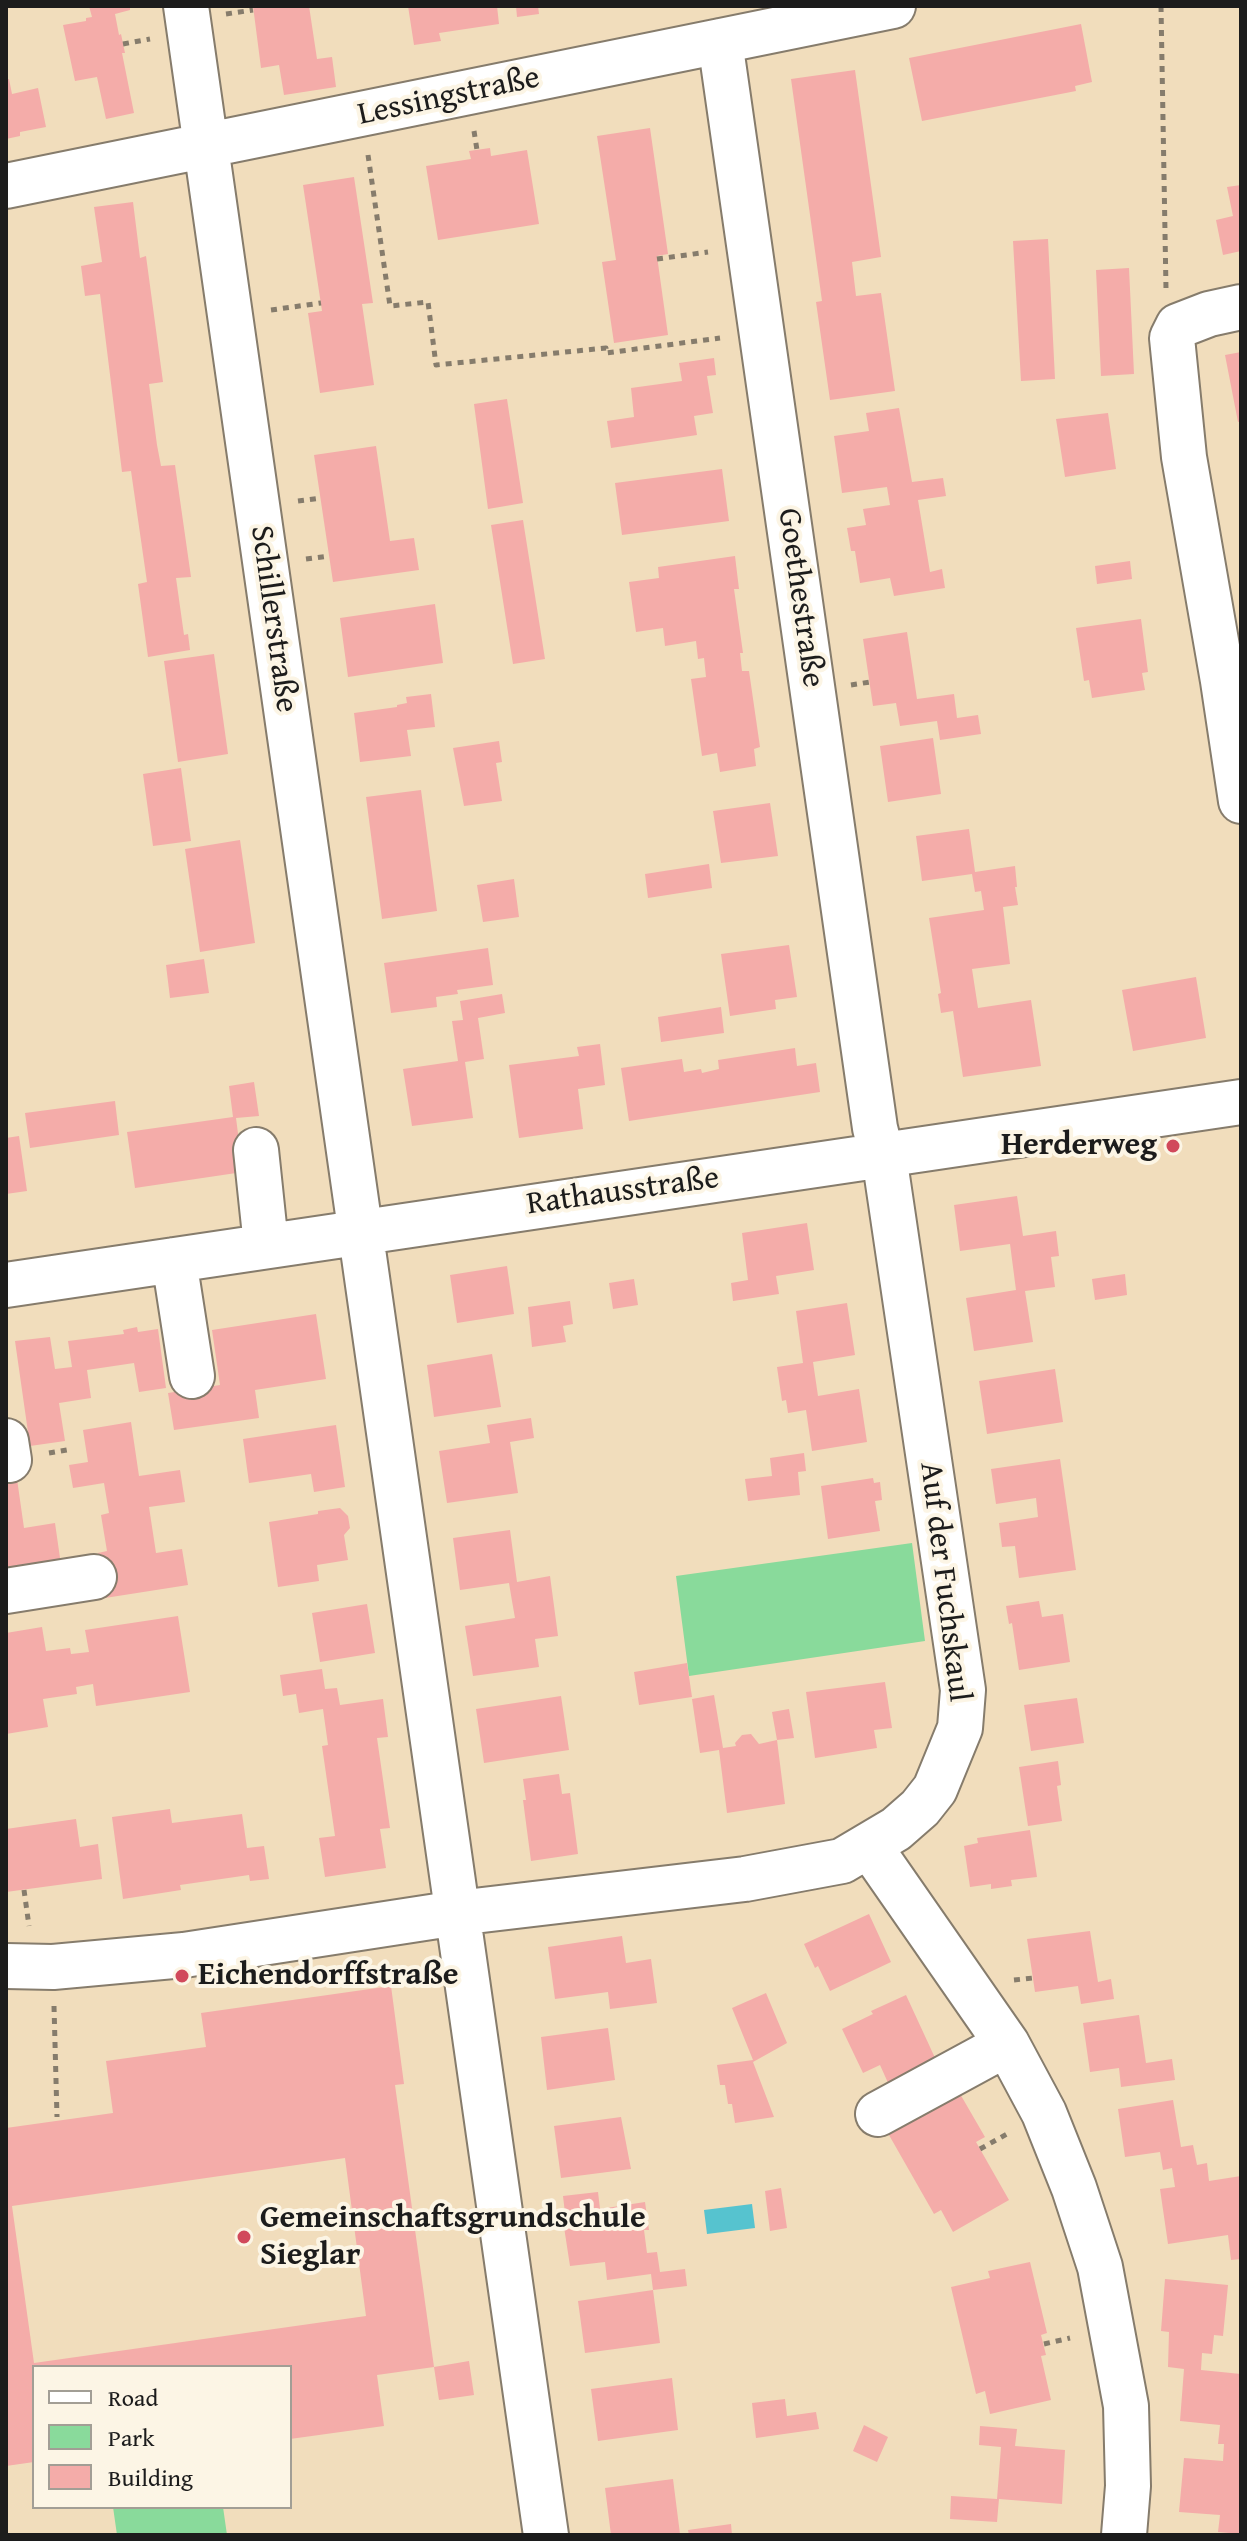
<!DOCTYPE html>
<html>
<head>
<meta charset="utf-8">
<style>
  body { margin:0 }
  #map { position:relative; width:1247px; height:2541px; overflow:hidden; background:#f1ddbc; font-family:"Gentium Book Plus",serif }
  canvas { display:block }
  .frame { position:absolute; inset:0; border:8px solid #1c1c1c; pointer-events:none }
  .legend { position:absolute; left:32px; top:2365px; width:260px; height:144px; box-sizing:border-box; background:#fcf5e5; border:2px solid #a29e95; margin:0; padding:10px 14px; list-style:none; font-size:24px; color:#1c1c1c }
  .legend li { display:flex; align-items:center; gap:16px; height:40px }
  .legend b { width:40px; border:2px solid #a29e95 }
</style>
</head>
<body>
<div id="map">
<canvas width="1247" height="2541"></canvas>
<div class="frame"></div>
<ul class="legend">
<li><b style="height:10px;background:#fff"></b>Road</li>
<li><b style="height:22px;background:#89da9b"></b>Park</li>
<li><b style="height:22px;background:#f4aca9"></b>Building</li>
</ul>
</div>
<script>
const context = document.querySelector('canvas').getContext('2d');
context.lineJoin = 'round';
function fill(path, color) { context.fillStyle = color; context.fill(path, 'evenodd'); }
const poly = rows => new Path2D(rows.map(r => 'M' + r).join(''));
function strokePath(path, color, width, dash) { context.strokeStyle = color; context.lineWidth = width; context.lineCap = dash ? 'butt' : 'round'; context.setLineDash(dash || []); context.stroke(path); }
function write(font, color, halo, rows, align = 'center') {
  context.font = font + ' "Gentium Book Plus",serif'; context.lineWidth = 8; context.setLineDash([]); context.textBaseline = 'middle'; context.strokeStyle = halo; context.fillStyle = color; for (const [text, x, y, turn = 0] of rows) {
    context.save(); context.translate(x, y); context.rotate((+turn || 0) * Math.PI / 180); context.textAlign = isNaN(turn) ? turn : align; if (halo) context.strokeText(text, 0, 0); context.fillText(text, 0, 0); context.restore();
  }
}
const green = poly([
  [912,1543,925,1641,689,1676,676,1576],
  [113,2507,223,2507,227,2535,117,2535]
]);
const water = poly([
  [752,2204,755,2228,707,2234,704,2210]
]);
const building = poly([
  [89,6,130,6,130,10,115,14,119,35,121,34,125,53,122,53,134,113,106,119,97,77,75,81,63,25,86,21,86,18,92,17],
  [253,6,309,6,317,59,332,57,336,87,284,95,279,65,261,68],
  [408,6,497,6,499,24,439,33,441,41,414,45],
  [516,6,538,6,539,14,517,17],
  [1081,24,1092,82,1075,86,1076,91,922,121,909,58],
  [855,70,881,257,852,262,856,296,881,293,895,391,830,400,816,302,822,301,791,79],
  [9,79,12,94,38,88,46,127,20,132,20,136,6,139,6,80],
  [650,128,668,254,657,256,668,335,614,343,602,262,616,260,597,136],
  [490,148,491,156,527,150,539,224,438,240,426,166,471,159,469,151],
  [354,177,373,303,362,304,374,385,320,393,308,313,322,311,303,185],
  [1241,185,1241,251,1223,255,1216,220,1233,216,1227,187],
  [133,202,140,258,146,256,163,382,149,384,157,445,161,466,175,465,191,577,176,578,184,635,188,634,190,650,148,657,138,584,147,582,131,471,122,472,100,294,85,296,81,266,102,262,94,207],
  [1048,239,1055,379,1021,381,1013,241],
  [1129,268,1134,374,1101,376,1096,270],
  [1241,352,1241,421,1238,422,1225,355],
  [714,358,716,375,707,376,713,413,694,416,697,435,611,448,607,421,634,417,631,388,682,381,679,363],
  [507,399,523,503,488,509,474,404],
  [899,408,912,482,943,478,946,496,918,500,930,572,942,569,945,588,894,596,890,578,860,583,855,551,851,551,847,528,866,525,863,509,890,505,887,487,842,493,834,436,869,431,866,413],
  [1108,413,1116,469,1065,477,1056,419],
  [376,446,390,541,414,538,419,570,333,582,314,455],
  [722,469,729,521,622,535,615,483],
  [523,520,545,659,513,664,491,525],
  [735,556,739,589,734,589,743,653,740,653,742,671,749,671,760,747,754,749,756,766,720,772,717,753,702,756,691,679,706,677,704,658,698,659,696,641,665,646,663,628,636,632,629,582,659,578,658,567],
  [1130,561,1132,579,1097,584,1095,566],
  [435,604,443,663,348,677,340,618],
  [1141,619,1148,672,1142,673,1145,690,1092,698,1089,680,1084,681,1076,628],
  [907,632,917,699,954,694,957,718,978,715,981,734,940,740,937,721,900,726,896,703,873,706,863,639],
  [214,654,228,754,178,762,164,661],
  [431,694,435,727,407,730,411,756,360,762,354,713,397,707,397,705,407,703,406,697],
  [933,738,941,794,888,802,880,746],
  [499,741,502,762,496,763,502,801,464,806,453,748],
  [181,768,191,841,153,846,143,774],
  [421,790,437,911,382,919,366,797],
  [770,803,778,856,721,863,713,811],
  [969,829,975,872,1015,866,1017,887,1015,887,1018,905,1003,907,1010,964,972,969,978,1008,1031,1000,1041,1066,963,1077,953,1011,941,1013,938,994,941,993,929,918,984,910,981,891,975,892,972,874,922,881,916,836],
  [240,840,255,943,200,952,185,849],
  [709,864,712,888,648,898,645,874],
  [514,879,519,917,483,922,477,885],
  [789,945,797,997,775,1000,776,1009,730,1016,721,954],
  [488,948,493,985,457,990,458,994,436,997,437,1007,391,1013,384,963],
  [204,959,209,993,170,998,166,965],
  [1196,977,1206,1038,1133,1051,1122,990],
  [502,994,505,1013,478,1018,484,1059,465,1062,473,1118,412,1126,403,1069,458,1061,452,1021,463,1020,460,1001],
  [721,1007,724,1033,661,1042,658,1017],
  [600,1044,605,1085,578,1089,583,1129,519,1138,509,1065,579,1056,577,1047],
  [795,1048,797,1066,816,1063,820,1092,629,1121,621,1068,682,1059,684,1072,701,1069,702,1073,719,1069,718,1060],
  [254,1082,259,1116,236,1118,243,1172,135,1188,127,1132,233,1117,229,1086],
  [115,1101,119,1135,30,1148,25,1113],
  [19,1136,27,1191,6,1194,6,1138],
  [1017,1196,1023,1236,1056,1231,1059,1256,1051,1257,1055,1287,1025,1291,1033,1342,974,1351,966,1298,1016,1290,1010,1244,960,1251,954,1205],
  [807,1223,814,1270,776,1276,779,1294,733,1301,731,1283,748,1280,742,1233],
  [507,1266,514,1314,457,1323,450,1275],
  [1125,1274,1127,1295,1095,1300,1092,1279],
  [634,1279,638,1305,613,1309,609,1283],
  [570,1301,573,1324,563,1326,566,1342,532,1347,528,1307],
  [847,1303,855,1355,813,1362,818,1396,859,1389,867,1442,812,1451,806,1410,788,1413,786,1400,782,1401,777,1367,803,1363,796,1311],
  [316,1314,326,1379,255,1390,259,1418,174,1430,168,1393,220,1385,212,1330],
  [137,1327,138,1332,158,1329,166,1388,139,1392,134,1363,87,1370,91,1398,59,1403,65,1441,30,1446,15,1341,50,1337,55,1369,72,1367,68,1341,124,1334,123,1330],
  [492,1354,501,1407,434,1417,427,1365],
  [1055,1369,1063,1422,987,1434,979,1381],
  [531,1418,534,1438,510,1442,518,1493,447,1503,439,1451,490,1443,487,1425],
  [131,1422,139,1476,180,1470,185,1502,149,1507,156,1553,182,1549,188,1585,105,1598,98,1553,107,1551,101,1515,109,1513,104,1483,73,1488,69,1465,88,1462,83,1430],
  [336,1425,345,1487,314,1492,311,1474,249,1483,243,1439],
  [804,1453,806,1471,798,1472,800,1495,748,1501,745,1479,772,1476,770,1458],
  [1060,1459,1076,1570,1019,1578,1015,1546,1002,1547,999,1523,1038,1517,1036,1498,996,1504,991,1469],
  [873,1478,874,1483,880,1482,882,1500,875,1501,880,1531,828,1539,821,1486],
  [17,1479,24,1528,55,1523,62,1572,6,1580,6,1481],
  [340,1508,348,1516,350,1528,344,1535,348,1560,317,1565,319,1581,278,1587,269,1522,318,1514,318,1511],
  [510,1530,517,1582,550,1576,558,1636,535,1639,539,1667,473,1676,465,1626,515,1618,512,1601,509,1583,460,1590,453,1538],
  [1039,1601,1042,1617,1063,1614,1070,1662,1019,1670,1012,1623,1009,1624,1006,1606],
  [367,1604,375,1653,320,1662,312,1613],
  [178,1616,190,1692,96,1706,93,1684,76,1687,77,1694,43,1699,48,1727,6,1734,6,1633,42,1627,46,1651,70,1648,71,1654,89,1652,85,1630],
  [687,1663,692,1697,639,1705,634,1672],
  [322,1669,325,1689,337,1688,340,1705,383,1699,388,1737,377,1738,390,1828,380,1829,386,1868,325,1877,319,1838,335,1836,322,1746,328,1745,323,1709,299,1713,296,1694,283,1696,280,1675],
  [885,1682,892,1728,874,1730,877,1748,815,1758,806,1692],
  [714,1695,723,1748,736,1746,735,1743,742,1735,751,1734,759,1744,777,1740,785,1804,727,1813,719,1750,700,1753,692,1699],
  [561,1696,569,1750,484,1763,476,1709],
  [1077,1698,1084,1743,1031,1751,1024,1705],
  [789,1709,794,1738,777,1740,772,1712],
  [1058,1761,1061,1785,1057,1786,1062,1821,1028,1826,1019,1767],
  [559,1774,562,1794,570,1793,578,1854,531,1861,523,1800,526,1800,523,1779],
  [170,1809,172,1823,242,1814,247,1848,264,1846,269,1879,250,1881,249,1875,180,1885,181,1890,123,1899,112,1817],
  [76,1819,80,1847,98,1844,102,1879,6,1892,6,1829],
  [1030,1830,1037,1877,1011,1880,1012,1886,991,1889,991,1884,970,1887,964,1846,978,1843,977,1838],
  [869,1914,891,1962,830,1991,818,1966,815,1968,804,1944],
  [1090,1931,1098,1982,1111,1979,1114,1999,1081,2004,1078,1986,1035,1992,1027,1939],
  [622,1936,626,1963,651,1959,657,2003,610,2009,608,1992,555,1999,548,1947],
  [391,1986,404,2084,395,2085,434,2367,377,2375,384,2426,290,2439,290,2367,34,2367,34,2462,6,2466,6,2128,113,2113,106,2061,206,2047,201,2013],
  [345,2158,366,2316,34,2363,12,2206],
  [766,1993,787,2043,753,2062,774,2117,735,2123,732,2104,728,2104,725,2085,720,2085,717,2065,753,2060,732,2008],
  [906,1995,936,2060,889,2085,880,2065,863,2073,842,2029,873,2014,871,2011],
  [1139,2015,1146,2063,1172,2059,1175,2080,1121,2087,1119,2068,1090,2072,1083,2023],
  [608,2028,615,2080,547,2090,541,2037],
  [952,2080,985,2137,976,2142,1009,2200,953,2232,941,2210,934,2214,881,2121],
  [1173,2100,1181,2147,1193,2145,1197,2165,1207,2163,1209,2181,1241,2176,1241,2259,1231,2260,1228,2235,1168,2244,1160,2189,1175,2187,1172,2168,1163,2170,1160,2152,1125,2157,1118,2109],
  [621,2117,631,2169,561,2178,554,2126],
  [781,2188,787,2228,770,2231,765,2191],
  [598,2192,600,2209,645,2202,649,2230,644,2230,647,2253,657,2252,660,2272,685,2269,687,2286,653,2290,651,2274,607,2280,605,2262,570,2266,562,2214,565,2213,563,2196],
  [1030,2262,1047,2333,1041,2335,1046,2355,1041,2356,1051,2400,990,2414,985,2391,976,2394,951,2287,990,2278,988,2271],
  [1165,2279,1228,2285,1223,2336,1214,2335,1212,2354,1202,2353,1201,2370,1241,2374,1241,2534,1218,2532,1220,2515,1179,2512,1184,2458,1223,2461,1224,2444,1218,2444,1220,2425,1180,2421,1184,2369,1168,2367,1169,2332,1161,2331],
  [653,2290,660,2343,585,2353,578,2301],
  [469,2361,474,2395,439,2400,434,2367],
  [672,2378,678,2430,598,2441,591,2389],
  [785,2399,787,2416,816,2412,819,2429,756,2438,752,2403],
  [864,2425,888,2437,877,2462,853,2451],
  [980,2426,1017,2429,1015,2446,1065,2450,1062,2504,999,2499,997,2522,950,2519,951,2496,997,2499,1001,2447,979,2445],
  [673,2479,680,2534,611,2535,605,2488],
  [731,2524,732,2535,689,2535,688,2530]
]);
const path = poly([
  [1161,6,1166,289],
  [226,14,253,10],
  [123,44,150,39],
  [474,131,477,150],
  [368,155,390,306,428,302,436,365,606,348,606,353,720,338],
  [657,259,708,252],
  [271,310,321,303],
  [298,501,321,498],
  [306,559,329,556],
  [851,685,870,682],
  [49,1453,72,1449],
  [24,1890,29,1926],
  [1014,1980,1033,1978],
  [54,2006,57,2117],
  [980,2149,1007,2134],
  [1044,2344,1070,2338]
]);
const minor = poly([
  [186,6,546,2535],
  [6,186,893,6],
  [1241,307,1209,314,1178,326,1172,338,1184,457,1223,681,1241,801],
  [256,1150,266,1245],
  [174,1260,192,1376],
  [6,1285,1241,1102],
  [6,1441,9,1460],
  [6,1591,94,1577],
  [870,1847,1007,2044,1044,2113,1074,2188,1100,2267,1126,2406,1128,2486,1124,2535],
  [6,1966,53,1967,184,1955,457,1913,745,1879,842,1861,896,1829,920,1808,935,1789,960,1728,963,1690,887,1176,875,1128,720,41],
  [878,2114,1007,2044]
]);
const markers = [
  [1173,1146,8,"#d1495b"],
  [182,1976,8,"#d1495b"],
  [244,2237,8,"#d1495b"]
];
const streetNames = [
  ["Lessingstraße",449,97,-12],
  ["Goethestraße",800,598,82],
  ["Schillerstraße",273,619,82],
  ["Rathausstraße",623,1192,-8],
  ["Auf der Fuchskaul",944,1582,83]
];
const poiNames = [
  ["Herderweg",1157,1146,"right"],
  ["Eichendorffstraße",198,1976],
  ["Gemeinschaftsgrundschule",260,2219],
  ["Sieglar",260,2256]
];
fill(green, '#89da9b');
fill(water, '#56c3cf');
fill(building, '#f4aca9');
strokePath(minor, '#867c6c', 48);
strokePath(path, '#867c6c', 5, [6, 6]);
strokePath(minor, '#fff', 44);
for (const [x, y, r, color] of markers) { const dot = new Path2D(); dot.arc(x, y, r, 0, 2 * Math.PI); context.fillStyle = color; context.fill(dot); strokePath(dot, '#fcf5e5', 3); }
write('32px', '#1c1c1c', '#fcf5e5', streetNames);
write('bold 32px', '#1c1c1c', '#fcf5e5', poiNames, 'left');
</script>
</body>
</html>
